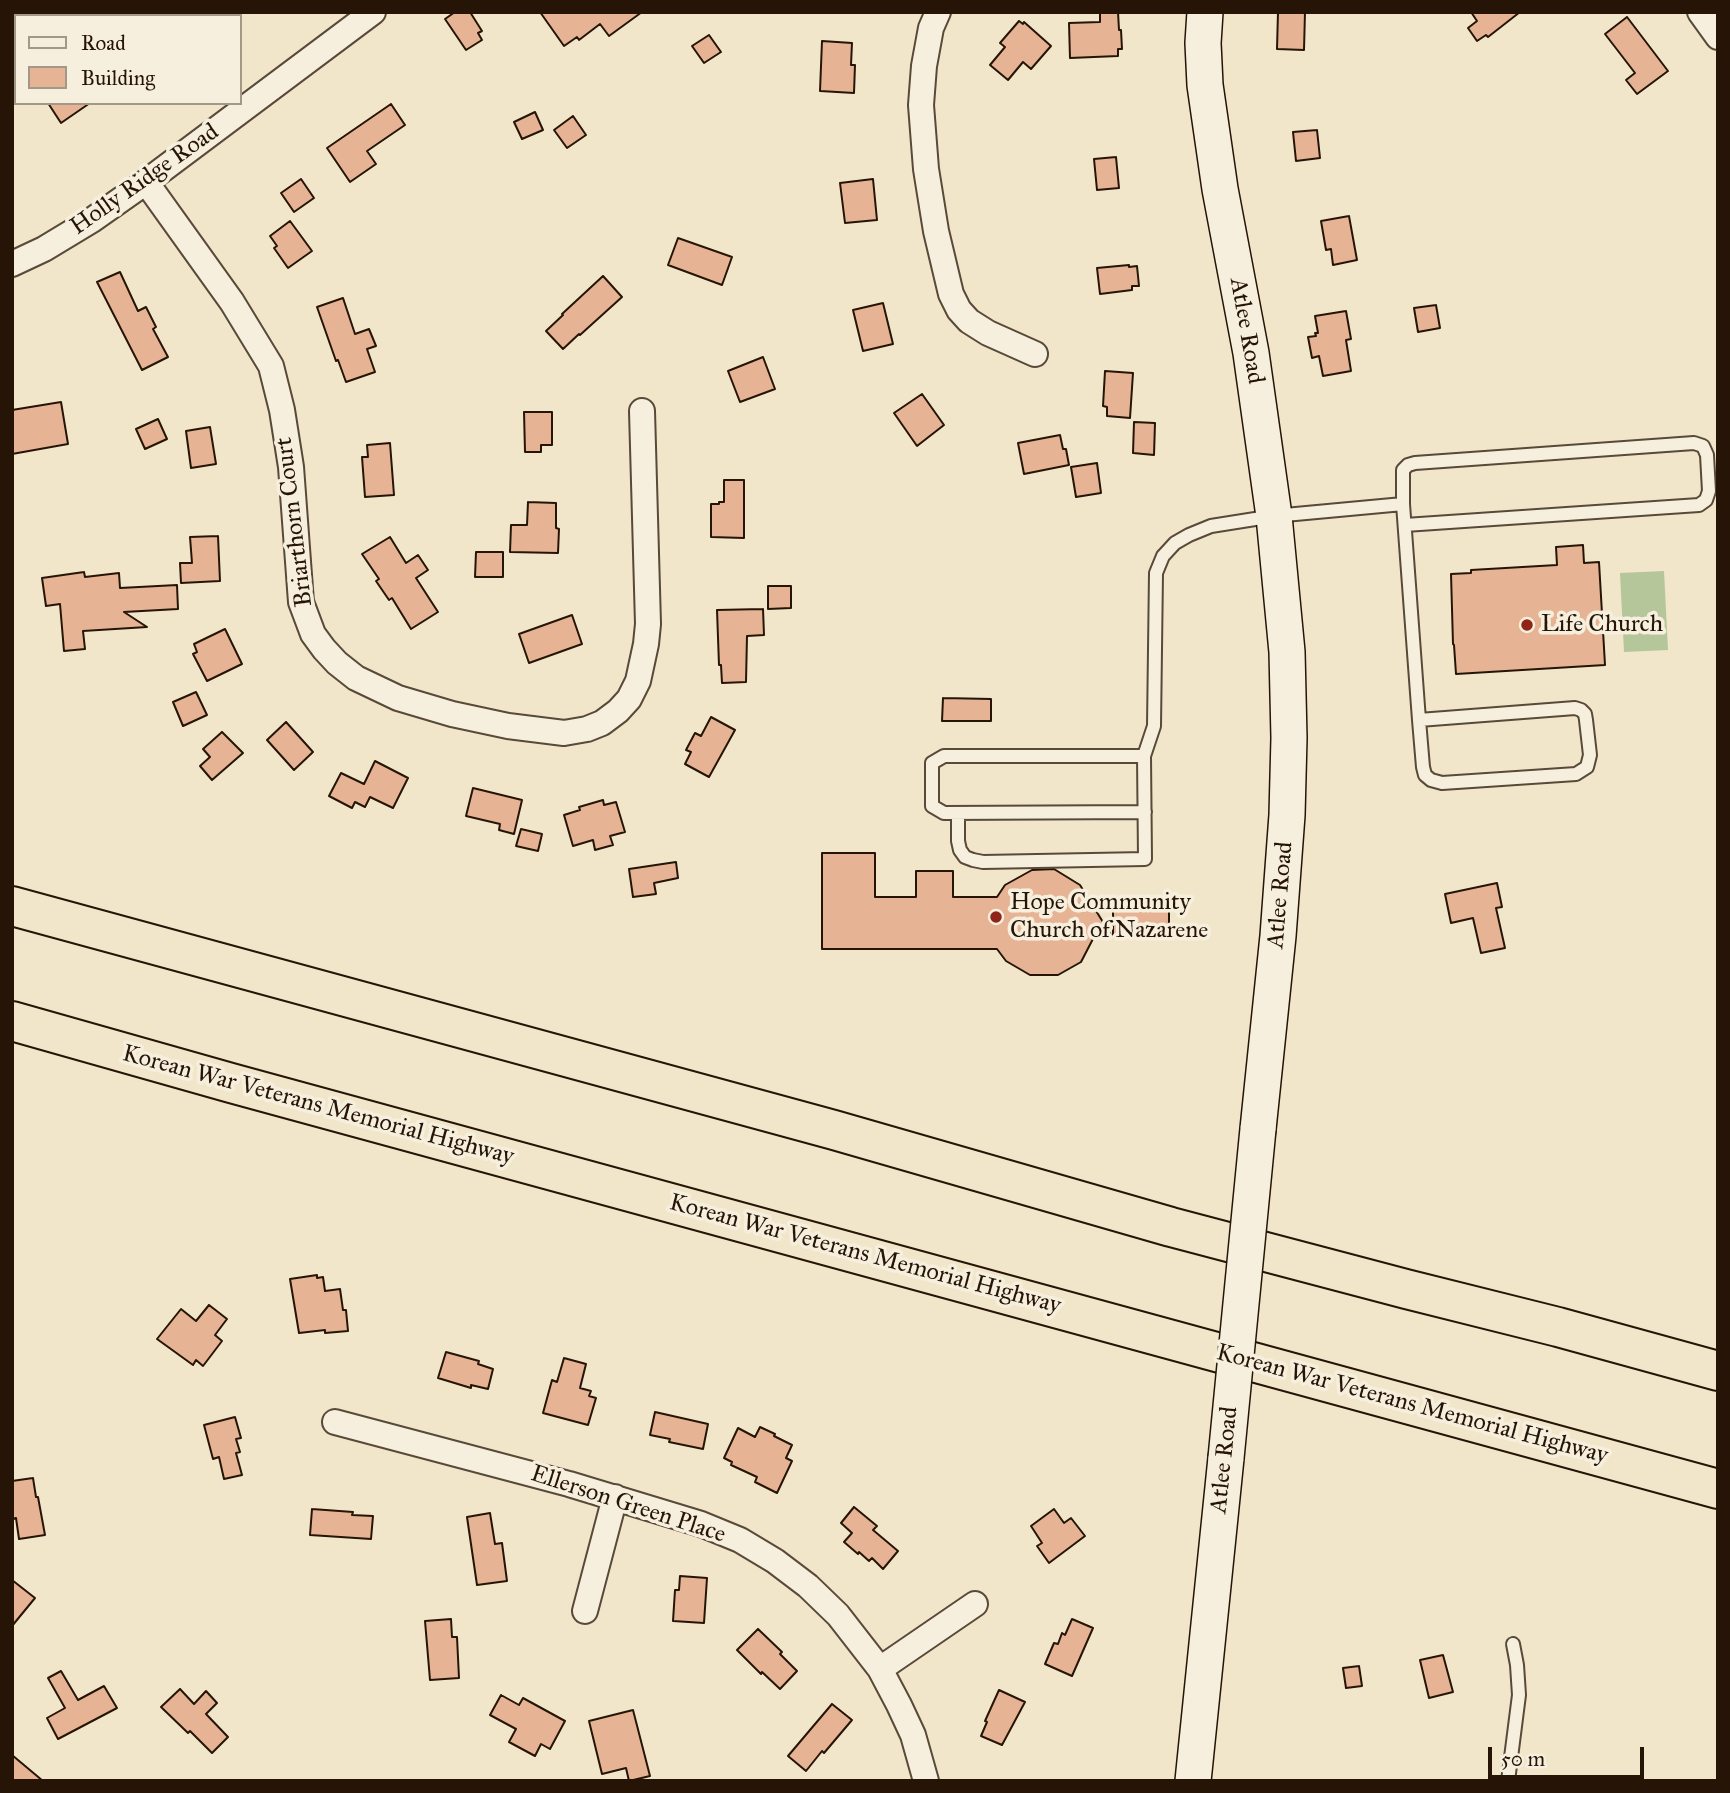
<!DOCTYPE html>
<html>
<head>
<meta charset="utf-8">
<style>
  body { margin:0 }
  #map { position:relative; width:1730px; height:1793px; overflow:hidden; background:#f1e6ca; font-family:"IM FELL Great Primer",serif }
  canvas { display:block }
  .frame { position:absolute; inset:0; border:14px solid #261507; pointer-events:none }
  .legend { position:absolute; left:14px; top:14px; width:228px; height:91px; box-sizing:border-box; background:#f6efdd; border:2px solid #a39887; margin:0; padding:9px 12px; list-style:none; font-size:21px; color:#261507 }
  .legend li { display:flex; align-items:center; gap:14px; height:35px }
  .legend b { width:35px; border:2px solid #a39887 }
  .scale { position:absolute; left:1488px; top:1747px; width:156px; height:32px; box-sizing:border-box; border:4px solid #261507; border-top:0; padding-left:9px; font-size:21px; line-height:24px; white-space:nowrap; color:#261507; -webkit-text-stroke:5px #f6efdd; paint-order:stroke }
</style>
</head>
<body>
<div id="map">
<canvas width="1730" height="1793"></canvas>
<div class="frame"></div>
<ul class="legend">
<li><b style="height:9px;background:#f6efdd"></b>Road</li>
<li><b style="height:19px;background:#e6b394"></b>Building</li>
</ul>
<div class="scale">50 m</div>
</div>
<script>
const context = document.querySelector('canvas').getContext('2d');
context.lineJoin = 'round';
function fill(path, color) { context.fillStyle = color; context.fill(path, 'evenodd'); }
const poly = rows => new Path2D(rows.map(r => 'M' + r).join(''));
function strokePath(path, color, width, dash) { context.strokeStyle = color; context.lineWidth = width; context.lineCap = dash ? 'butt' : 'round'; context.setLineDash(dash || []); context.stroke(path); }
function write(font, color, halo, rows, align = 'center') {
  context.font = font + ' "IM FELL Great Primer",serif'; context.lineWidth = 7; context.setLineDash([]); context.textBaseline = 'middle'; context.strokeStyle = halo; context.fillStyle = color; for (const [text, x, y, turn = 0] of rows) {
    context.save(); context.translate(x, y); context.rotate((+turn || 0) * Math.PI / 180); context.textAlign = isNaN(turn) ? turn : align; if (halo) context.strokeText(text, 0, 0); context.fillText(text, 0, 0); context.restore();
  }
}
const green = poly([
  [1664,571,1668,650,1624,652,1620,573]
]);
const building = poly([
  [455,12,470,12,482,31,478,33,482,40,466,50,445,19,455,12],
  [540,12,642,12,609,36,600,24,579,40,577,37,564,46,540,12],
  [1100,12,1118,12,1119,30,1121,30,1122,49,1118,49,1118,56,1070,58,1069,23,1100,22,1100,12],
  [1278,12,1305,12,1304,50,1277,49,1278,12],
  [1471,12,1520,12,1488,37,1486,35,1477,41,1468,28,1477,21,1471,12],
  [1627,17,1668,71,1637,94,1626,80,1635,73,1605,34,1627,17],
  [1019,21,1023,24,1024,22,1051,46,1031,69,1023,62,1008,80,990,65,1005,47,1000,43,1019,21],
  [709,35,721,52,704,63,692,46,709,35],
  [822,41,852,43,851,65,855,65,854,93,820,91,822,41],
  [48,103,90,103,61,123,48,103],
  [391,104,405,125,367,151,376,164,350,182,327,148,391,104],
  [535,112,543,130,522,139,514,122,535,112],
  [573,116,586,135,567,148,554,130,573,116],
  [1317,130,1320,158,1296,161,1293,132,1317,130],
  [1116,157,1119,188,1097,190,1094,159,1116,157],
  [301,179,314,198,294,212,281,193,301,179],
  [873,179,877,220,845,223,840,183,873,179],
  [1349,216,1357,260,1333,265,1331,249,1326,250,1321,221,1349,216],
  [290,221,312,251,288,268,274,248,277,246,270,236,290,221],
  [678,238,732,257,722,285,668,265,678,238],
  [1129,265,1129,267,1137,266,1139,286,1132,286,1132,290,1100,294,1097,268,1129,265],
  [120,272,138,311,146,307,156,327,153,329,168,357,142,370,97,282,120,272],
  [603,276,622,297,580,335,579,334,563,349,546,331,563,315,562,314,603,276],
  [343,298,355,334,369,329,376,346,367,349,375,372,346,382,338,360,336,361,317,307,343,298],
  [883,303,893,344,863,351,853,310,883,303],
  [1436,305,1440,328,1418,332,1414,308,1436,305],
  [1346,311,1351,339,1346,340,1351,371,1323,376,1319,356,1312,358,1308,337,1316,336,1315,333,1318,333,1315,316,1346,311],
  [763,357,775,389,740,402,728,371,763,357],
  [1105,371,1133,373,1130,418,1107,416,1107,407,1103,406,1105,371],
  [922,394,944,425,917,446,894,413,922,394],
  [61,402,68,444,12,454,12,410,61,402],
  [524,412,552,412,552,445,541,445,541,452,525,452,524,412],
  [158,419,167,439,145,449,136,429,158,419],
  [1134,422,1155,423,1154,455,1133,453,1134,422],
  [210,427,216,464,191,468,186,431,210,427],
  [1060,435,1063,449,1066,449,1069,465,1024,474,1018,443,1060,435],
  [390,443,394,495,365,497,362,457,368,457,367,445,390,443],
  [1097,463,1101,493,1076,497,1071,467,1097,463],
  [724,480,744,480,744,538,711,537,711,504,719,504,719,502,724,502,724,480],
  [528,502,556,503,556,528,559,529,558,553,510,552,511,525,527,525,528,502],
  [218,536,220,581,181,583,180,563,192,563,190,537,218,536],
  [390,537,406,563,418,555,428,570,416,578,438,612,411,629,392,598,389,600,376,581,379,579,362,554,390,537],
  [1583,545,1584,563,1599,562,1605,665,1456,674,1454,645,1453,644,1451,574,1471,573,1471,570,1557,565,1556,547,1583,545],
  [476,552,503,552,503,577,475,577,476,552],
  [84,572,85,577,119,573,120,588,177,585,178,609,124,612,147,627,83,631,85,649,64,651,60,604,46,606,42,578,84,572],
  [768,586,791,586,791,608,768,609,768,586],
  [763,609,764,635,747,636,746,682,722,683,721,665,719,665,717,610,763,609],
  [572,615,582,644,529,663,519,634,572,615],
  [225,629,242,664,207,681,193,654,197,652,194,644,225,629],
  [196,692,207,715,183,726,173,702,196,692],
  [943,698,991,699,991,721,942,721,943,698],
  [711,717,735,730,709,777,685,764,691,752,686,750,695,733,701,736,711,717],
  [286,722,313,752,294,770,267,740,286,722],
  [222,732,243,753,212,780,200,766,210,757,203,749,222,732],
  [375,761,408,778,393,808,370,797,365,807,355,802,352,808,329,796,341,773,364,784,375,761],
  [473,788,522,800,514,834,499,830,500,824,466,816,473,788],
  [603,800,604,805,616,802,625,832,610,836,613,845,595,850,593,840,573,846,564,815,580,810,579,807,603,800],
  [521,829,542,834,538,851,516,846,521,829],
  [822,853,875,853,875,897,916,897,916,871,953,871,953,897,997,897,1005,885,1032,870,1054,869,1080,885,1111,935,1095,935,1081,962,1058,975,1030,975,1006,961,997,949,822,949,822,853],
  [676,862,678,878,654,883,656,894,633,897,629,869,676,862],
  [1497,883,1502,907,1496,908,1505,948,1481,953,1473,918,1451,923,1445,894,1497,883],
  [1113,898,1169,898,1169,936,1113,935,1113,898],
  [317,1275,317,1278,323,1277,325,1291,340,1289,343,1310,346,1310,348,1331,325,1333,325,1330,299,1333,290,1279,317,1275],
  [209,1305,227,1319,215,1335,222,1341,203,1366,196,1360,193,1365,157,1339,181,1309,196,1321,209,1305],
  [446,1352,479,1361,478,1364,493,1369,488,1389,471,1385,471,1388,438,1378,446,1352],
  [564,1358,586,1364,580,1388,591,1391,589,1396,596,1398,588,1425,543,1413,552,1380,557,1382,564,1358],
  [655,1412,708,1424,703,1449,669,1442,670,1439,650,1435,655,1412],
  [235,1417,241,1438,236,1439,240,1452,236,1453,242,1475,224,1479,219,1457,213,1459,204,1425,235,1417],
  [760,1427,775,1434,774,1436,792,1445,786,1458,792,1461,777,1493,755,1482,757,1477,731,1465,732,1462,724,1458,738,1428,755,1437,760,1427],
  [33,1478,36,1497,38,1497,45,1535,19,1539,16,1518,12,1519,12,1481,33,1478],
  [854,1507,877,1526,873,1530,898,1551,883,1569,872,1558,869,1561,859,1552,858,1554,844,1542,852,1533,841,1523,854,1507],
  [312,1509,353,1512,352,1515,373,1516,371,1539,310,1535,312,1509],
  [1054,1509,1064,1523,1071,1518,1085,1536,1049,1563,1037,1546,1042,1543,1031,1526,1054,1509],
  [490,1513,495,1544,502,1543,507,1581,477,1585,467,1517,490,1513],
  [680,1576,707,1578,704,1623,673,1621,675,1590,679,1590,680,1576],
  [12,1580,35,1598,12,1626,12,1580],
  [451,1619,452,1637,457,1637,459,1678,430,1680,425,1621,451,1619],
  [1072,1619,1093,1628,1072,1676,1045,1664,1054,1643,1058,1644,1062,1633,1065,1635,1072,1619],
  [758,1629,782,1652,780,1654,797,1671,780,1689,762,1672,761,1674,737,1650,758,1629],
  [1443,1655,1453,1692,1429,1698,1420,1660,1443,1655],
  [1359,1666,1362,1686,1346,1688,1343,1668,1359,1666],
  [61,1671,78,1700,104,1686,117,1708,58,1739,47,1718,65,1708,48,1678,61,1671],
  [180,1689,194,1704,206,1691,217,1703,206,1714,228,1737,212,1753,190,1731,188,1733,161,1707,180,1689],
  [999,1690,1025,1702,1002,1745,981,1736,987,1722,985,1721,999,1690],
  [501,1695,519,1705,523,1698,565,1721,550,1749,541,1744,535,1756,509,1742,516,1729,490,1715,501,1695],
  [832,1704,852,1720,824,1753,822,1751,806,1771,788,1756,832,1704],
  [633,1710,650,1776,629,1781,626,1768,602,1774,589,1721,633,1710],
  [12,1755,43,1781,12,1781,12,1755]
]);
const lane = poly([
  [1403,504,1403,470,1408,465,1415,463,1694,443,1703,446,1707,455,1709,491,1706,500,1699,505,1405,525],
  [1144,756,944,756,932,763,932,806,944,813,1145,812],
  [958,813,958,841,960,850,965,857,973,860,983,862,1145,859,1144,756,1154,726,1156,573,1163,556,1175,543,1189,535,1211,526,1274,516,1403,504,1419,720,1423,767,1425,775,1431,780,1442,783,1576,774,1587,767,1590,755,1586,720,1585,714,1581,710,1575,708,1419,720],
  [1508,1781,1519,1695,1517,1665,1513,1644]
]);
const street = poly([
  [938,12,931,28,924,66,921,105,926,169,936,231,951,294,959,310,969,321,988,333,1035,354],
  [1700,12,1718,37],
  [146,182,232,302,271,366,282,410,291,467,301,602,313,634,324,649,337,663,356,678,398,698,452,714,508,726,564,733,587,729,602,723,618,711,629,699,638,681,646,644,648,624,642,411],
  [12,264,44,249,92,220,146,182,373,12],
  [335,1422,569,1484,701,1524,740,1540,775,1561,808,1586,838,1615,880,1669,899,1705,913,1735,926,1781],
  [585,1611,615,1497],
  [880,1669,975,1604]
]);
const secondary = poly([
  [1205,12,1203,43,1205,85,1220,189,1251,353,1274,516,1287,652,1289,738,1287,815,1278,936,1258,1129],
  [1193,1781,1226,1458]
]);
const highway = poly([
  [12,906,834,1130,1171,1227,1406,1289,1558,1327,1718,1371],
  [12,1021,231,1083,1718,1489]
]);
const secondaryBridge = poly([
  [1226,1458,1258,1129]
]);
const markers = [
  [1527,625,7,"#8f2418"],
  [996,917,7,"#8f2418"]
];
const streetNames = [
  ["Holly Ridge Road",145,180,-35],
  ["Atlee Road",1246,331,80],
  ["Briarthorn Court",295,522,-97],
  ["Atlee Road",1281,895,-85],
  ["Korean War Veterans Memorial Highway",318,1106,15],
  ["Korean War Veterans Memorial Highway",865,1255,15],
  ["Korean War Veterans Memorial Highway",1412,1405,15],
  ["Atlee Road",1225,1460,-84],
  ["Ellerson Green Place",628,1505,18]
];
const poiNames = [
  ["Life Church",1541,625],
  ["Hope Community",1010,903],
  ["Church of Nazarene",1010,931]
];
fill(green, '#b5c69b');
fill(building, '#e6b394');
strokePath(building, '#261507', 2);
strokePath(lane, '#594938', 16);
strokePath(street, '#594938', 28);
strokePath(secondary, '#261507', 38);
strokePath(highway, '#261507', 42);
strokePath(lane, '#f6efdd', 12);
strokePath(street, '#f6efdd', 24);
strokePath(secondary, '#f6efdd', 35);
strokePath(highway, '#f1e6ca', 38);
strokePath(secondaryBridge, '#261507', 38, []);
strokePath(secondaryBridge, '#f6efdd', 35);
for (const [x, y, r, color] of markers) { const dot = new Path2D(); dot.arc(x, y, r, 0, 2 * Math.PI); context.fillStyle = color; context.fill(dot); strokePath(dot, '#f6efdd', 2.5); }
write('24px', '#261507', '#f6efdd', streetNames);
write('24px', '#261507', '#f6efdd', poiNames, 'left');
</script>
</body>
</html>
